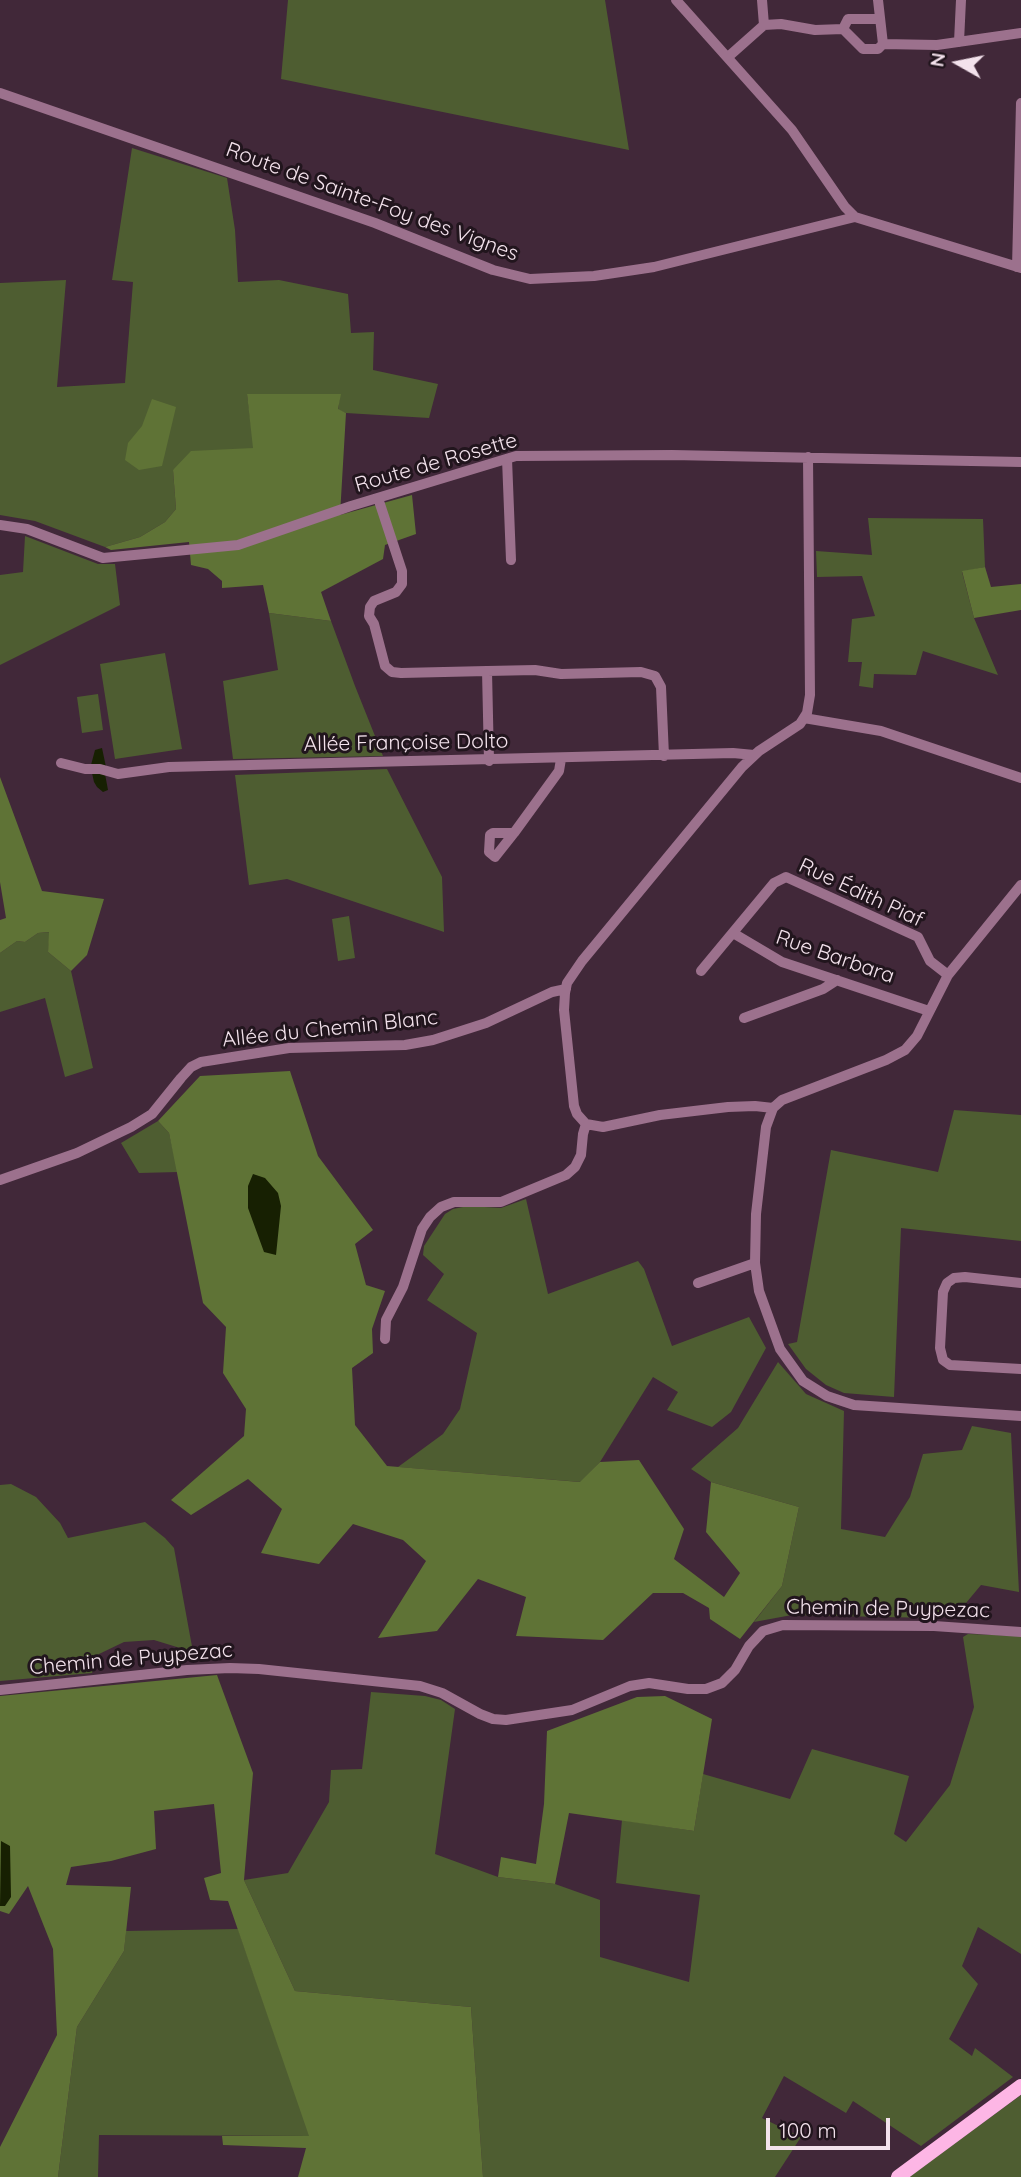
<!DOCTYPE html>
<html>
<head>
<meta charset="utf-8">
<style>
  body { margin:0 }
  #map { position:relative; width:1021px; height:2177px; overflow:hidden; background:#412839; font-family:Quicksand,sans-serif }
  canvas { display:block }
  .north { position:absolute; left:923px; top:28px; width:70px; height:70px; -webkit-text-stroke:5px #21151d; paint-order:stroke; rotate:279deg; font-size:19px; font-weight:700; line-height:28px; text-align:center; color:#f3e2ec }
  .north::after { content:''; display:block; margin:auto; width:24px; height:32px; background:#f3e2ec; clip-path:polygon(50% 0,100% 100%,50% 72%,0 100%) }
  .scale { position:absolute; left:766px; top:2118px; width:124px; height:32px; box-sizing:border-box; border:4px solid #f3e2ec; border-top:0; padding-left:9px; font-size:21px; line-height:24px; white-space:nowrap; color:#f3e2ec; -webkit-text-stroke:5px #21151d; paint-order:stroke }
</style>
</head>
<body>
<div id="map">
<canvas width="1021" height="2177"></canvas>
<div class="north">N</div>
<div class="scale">100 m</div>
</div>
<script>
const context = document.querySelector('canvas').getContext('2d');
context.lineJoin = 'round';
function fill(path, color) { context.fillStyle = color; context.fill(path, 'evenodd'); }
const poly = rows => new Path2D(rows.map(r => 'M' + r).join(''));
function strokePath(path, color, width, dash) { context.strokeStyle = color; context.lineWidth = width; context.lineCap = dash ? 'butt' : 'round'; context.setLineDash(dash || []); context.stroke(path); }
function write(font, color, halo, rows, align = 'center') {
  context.font = font + ' Quicksand,sans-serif'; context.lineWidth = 6; context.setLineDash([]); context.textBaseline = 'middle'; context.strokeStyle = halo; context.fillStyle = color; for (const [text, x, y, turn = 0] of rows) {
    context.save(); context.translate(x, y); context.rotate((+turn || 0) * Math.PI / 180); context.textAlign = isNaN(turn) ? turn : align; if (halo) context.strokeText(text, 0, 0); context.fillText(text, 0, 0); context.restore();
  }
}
const green = poly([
  [288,0,605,0,629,150,281,79],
  [132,148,227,178,235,230,238,282,279,280,348,294,351,333,374,332,373,370,438,384,429,418,346,413,338,410,340,394,247,394,254,448,173,470,176,509,165,522,140,537,105,547,35,521,0,515,0,283,66,280,57,387,125,383,133,282,112,280],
  [868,518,983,519,985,567,962,572,974,618,998,675,923,651,916,675,874,674,873,688,859,686,862,662,848,662,852,619,875,616,862,576,817,577,816,551,872,555],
  [25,536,98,564,115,564,120,605,0,665,0,575,23,572],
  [269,613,331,621,355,686,383,756,233,759,223,681,278,670],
  [165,653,182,749,115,759,100,664],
  [98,694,103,730,82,733,77,697],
  [387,769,442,877,444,932,287,879,249,885,235,775],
  [349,916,355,958,338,961,332,919],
  [50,932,48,952,71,971,93,1068,65,1077,45,998,0,1012,0,953,17,941,25,942,38,933],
  [954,1110,1021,1115,1021,1241,901,1228,894,1397,844,1393,826,1385,806,1369,788,1344,797,1342,831,1150,938,1172],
  [158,1121,169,1133,178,1172,139,1173,121,1143],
  [526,1199,548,1294,638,1261,644,1269,672,1346,749,1317,766,1348,731,1412,712,1427,667,1410,678,1392,653,1377,600,1462,581,1482,398,1467,443,1434,460,1409,477,1333,427,1300,444,1274,423,1255,424,1246,445,1214,453,1209,468,1206,501,1208],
  [778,1362,806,1394,844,1411,841,1529,885,1537,910,1497,923,1454,962,1450,972,1426,1011,1433,1019,1592,981,1585,966,1603,961,1615,933,1618,792,1615,754,1622,782,1586,799,1507,711,1482,691,1469,738,1428],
  [11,1484,36,1497,60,1523,68,1538,145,1522,165,1538,174,1548,193,1652,154,1640,124,1642,99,1654,92,1673,0,1681,0,1485],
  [968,1634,1021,1636,1021,1954,978,1927,962,1966,978,1984,949,2039,972,2056,975,2048,1013,2077,921,2146,853,2101,846,2113,784,2076,762,2118,801,2137,775,2177,483,2177,471,2007,295,1991,244,1880,288,1873,329,1802,331,1770,362,1769,371,1692,425,1696,441,1700,455,1709,435,1854,498,1877,555,1884,600,1900,600,1957,689,1982,700,1895,616,1883,622,1820,694,1831,703,1774,790,1799,812,1749,909,1776,894,1834,906,1842,950,1785,974,1707,963,1637],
  [238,1929,310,2136,99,2135,98,2177,58,2177,77,2027,124,1951,126,1931],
  [1021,2095,1021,2177,909,2177]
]);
const forest = poly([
  [247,394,341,394,338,409,346,413,340,515,412,495,416,534,385,545,383,559,321,592,331,621,269,613,263,585,222,588,222,581,208,569,191,565,189,542,111,550,105,547,140,537,165,522,176,509,173,470,191,451,253,448],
  [152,399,176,407,162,466,139,470,125,460,128,443,142,426],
  [985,567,991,587,1021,584,1021,610,974,618,962,571],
  [0,777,42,891,104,899,87,955,71,971,48,952,49,932,38,933,25,942,17,941,0,953,0,920,6,918,0,882],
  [290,1071,318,1156,373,1230,355,1244,366,1285,385,1291,372,1329,373,1353,352,1368,355,1425,387,1466,580,1482,600,1462,639,1460,684,1529,674,1559,724,1597,740,1573,706,1532,711,1482,799,1507,782,1586,740,1639,710,1619,709,1608,683,1593,653,1593,603,1640,516,1636,526,1597,478,1579,437,1631,378,1638,426,1561,403,1540,353,1524,319,1564,261,1553,282,1509,248,1479,191,1515,171,1500,244,1436,246,1409,223,1373,226,1327,203,1303,169,1133,158,1121,200,1076],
  [217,1675,253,1773,244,1880,295,1991,471,2007,483,2177,298,2177,306,2148,223,2145,222,2136,309,2136,228,1901,210,1900,204,1878,221,1873,214,1804,154,1811,156,1849,111,1861,71,1867,66,1885,131,1887,124,1951,77,2027,58,2177,0,2177,0,2147,57,2035,53,1949,28,1886,9,1914,0,1911,0,1696],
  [665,1696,712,1719,694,1831,569,1813,555,1884,498,1877,501,1857,536,1864,544,1804,547,1731,637,1697]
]);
const water = poly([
  [102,748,106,767,91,765,95,750],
  [92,773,105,774,108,790,103,792,97,787,94,782],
  [253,1174,265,1178,278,1193,281,1206,276,1255,264,1252,248,1208,248,1186],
  [1,1841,10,1846,11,1897,5,1906,0,1906]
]);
const minor = poly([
  [676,0,792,130,845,207,855,217],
  [762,0,764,25],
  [878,0,883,44],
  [843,29,848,19,878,19],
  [959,42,961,0],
  [728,57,764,25,781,24,815,30,843,29,863,49,878,49,883,44,937,45,1021,33],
  [0,93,375,223,493,270,530,279,594,276,654,267,855,217,1021,268],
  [1017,267,1021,103],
  [507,459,511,560],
  [378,498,402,571,402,584,396,592,374,601,370,607,369,616,374,624,385,666,392,672,401,673,487,671],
  [0,525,27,529,103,558,238,545,351,506,516,456,672,455,1021,462],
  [804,718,881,731,1021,778],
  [489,761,487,671,535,670,561,674,641,672,655,676,661,687,664,756],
  [61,763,85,769,100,769,118,774,169,767,733,753,754,755],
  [514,833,493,833,490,835,489,852,495,857,514,833,559,771,561,759],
  [1021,885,948,975,917,1036,905,1050,886,1060,782,1100,773,1108,766,1127,756,1214,755,1263,759,1291,780,1349,803,1381,827,1396,854,1405,1021,1416],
  [733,933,782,962,929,1011],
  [701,971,774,883,786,877,918,937,930,961,948,975],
  [744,1018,823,989,837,980],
  [773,1108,755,1106,728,1107,660,1115,603,1127,586,1124,577,1114,574,1106,564,1010,565,993,567,983,582,961,742,767,759,751,800,724,807,713,810,695,808,457],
  [0,1180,77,1153,131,1127,152,1114,181,1078,191,1067,201,1062,289,1048,405,1045,433,1040,486,1023,552,992,566,989],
  [698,1283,755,1263],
  [1021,1283,965,1277,954,1278,947,1283,943,1292,940,1348,943,1360,950,1365,1021,1369],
  [385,1339,386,1320,403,1287,422,1229,430,1217,441,1207,454,1202,501,1202,566,1175,575,1167,581,1155,583,1134,586,1124],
  [0,1690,187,1670,230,1668,259,1669,420,1686,442,1693,480,1714,493,1719,506,1720,572,1710,630,1686,649,1683,688,1689,706,1689,722,1683,735,1670,749,1646,763,1631,783,1625,934,1626,1021,1632]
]);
const primary = poly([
  [898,2177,1021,2086]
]);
const streetNames = [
  ["Route de Sainte-Foy des Vignes",372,202,20],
  ["Route de Rosette",436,463,-16],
  ["Allée Françoise Dolto",406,743,-1],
  ["Rue Édith Piaf",861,893,25],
  ["Rue Barbara",835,957,19],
  ["Allée du Chemin Blanc",330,1029,-6],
  ["Chemin de Puypezac",888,1609,1],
  ["Chemin de Puypezac",131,1659,-5]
];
fill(green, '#4e5d31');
fill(forest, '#5f7336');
fill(water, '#172002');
strokePath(minor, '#9c718d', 10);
strokePath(primary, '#fdb6e5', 14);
write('21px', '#f3e2ec', '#21151d', streetNames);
</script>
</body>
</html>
